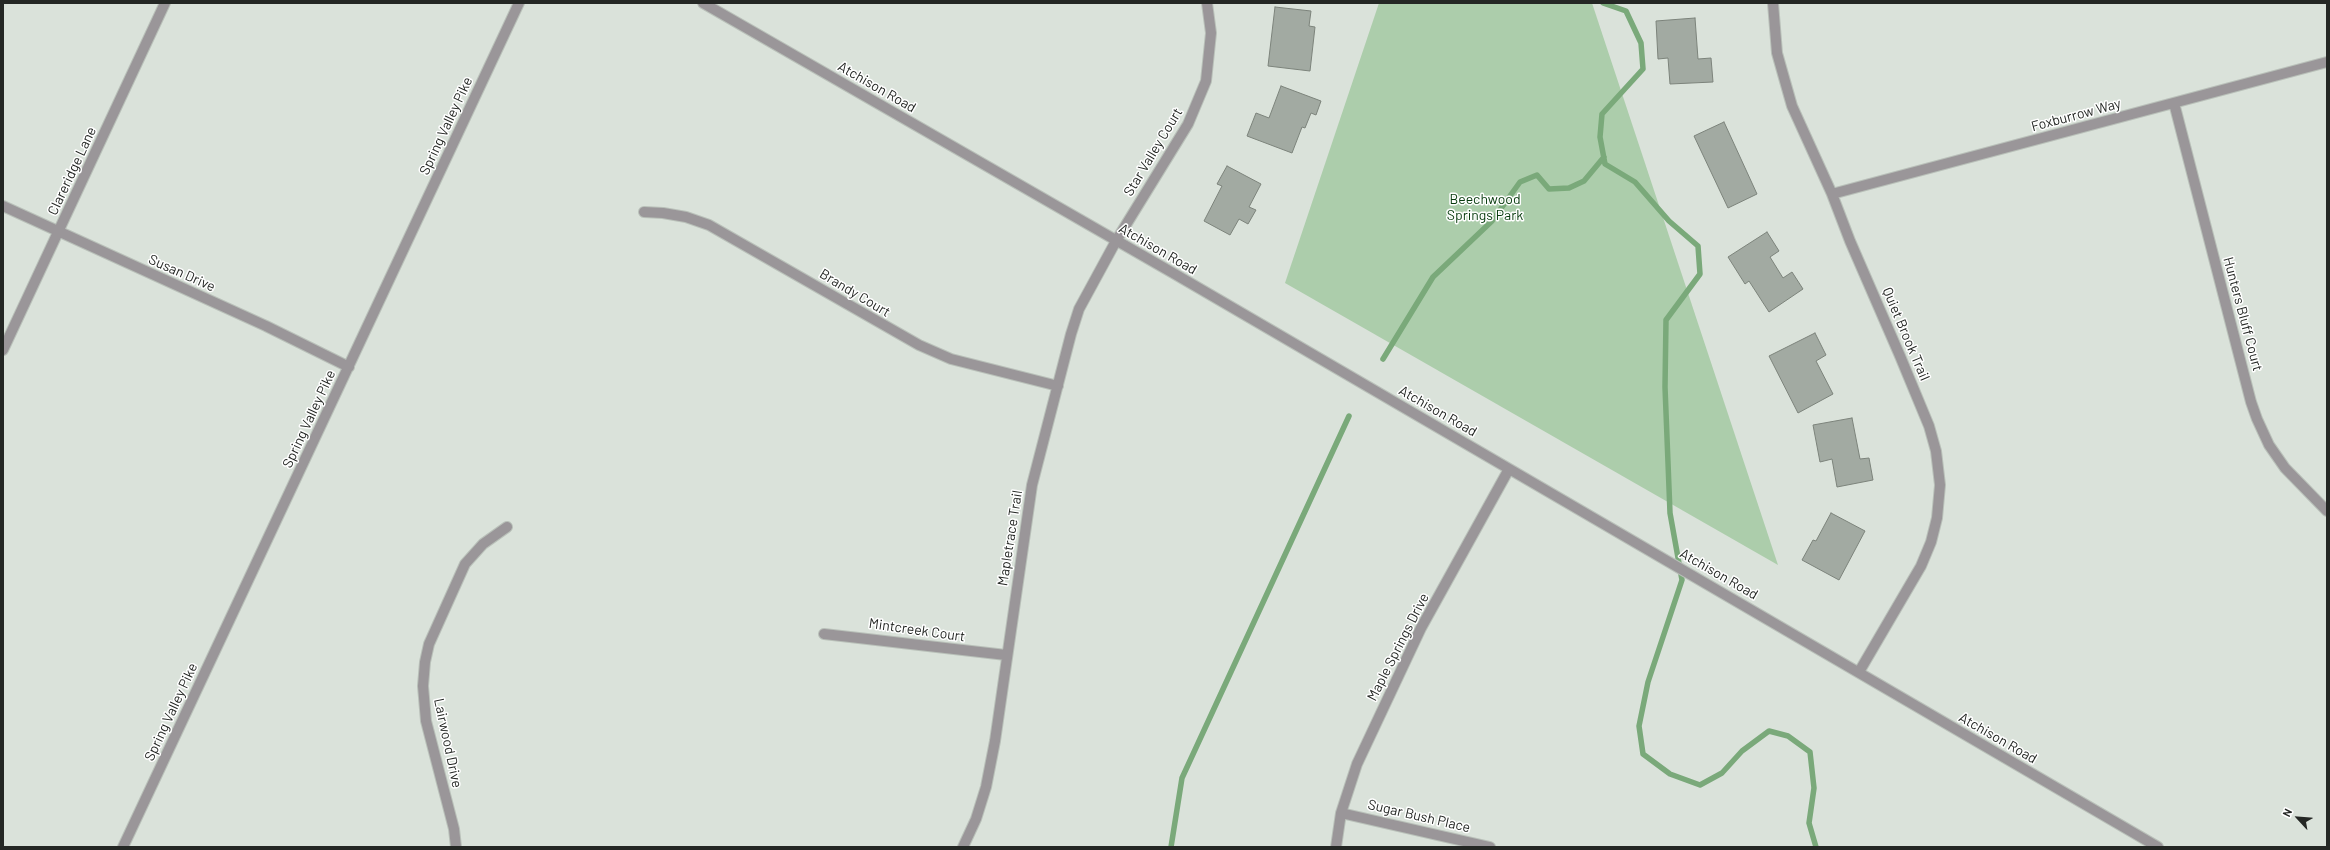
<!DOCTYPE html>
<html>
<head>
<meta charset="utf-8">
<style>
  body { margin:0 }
  #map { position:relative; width:2330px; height:850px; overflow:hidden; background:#dae2da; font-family:Barlow,sans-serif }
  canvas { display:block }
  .frame { position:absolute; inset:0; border:4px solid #242724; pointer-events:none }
  .north { position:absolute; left:2278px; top:798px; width:40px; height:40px; -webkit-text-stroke:3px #fff; paint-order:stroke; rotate:296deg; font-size:11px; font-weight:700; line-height:16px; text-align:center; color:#242724 }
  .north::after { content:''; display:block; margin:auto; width:14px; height:18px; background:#242724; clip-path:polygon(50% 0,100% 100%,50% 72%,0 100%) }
</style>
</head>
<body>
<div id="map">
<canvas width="2330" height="850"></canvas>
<div class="frame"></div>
<div class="north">N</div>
</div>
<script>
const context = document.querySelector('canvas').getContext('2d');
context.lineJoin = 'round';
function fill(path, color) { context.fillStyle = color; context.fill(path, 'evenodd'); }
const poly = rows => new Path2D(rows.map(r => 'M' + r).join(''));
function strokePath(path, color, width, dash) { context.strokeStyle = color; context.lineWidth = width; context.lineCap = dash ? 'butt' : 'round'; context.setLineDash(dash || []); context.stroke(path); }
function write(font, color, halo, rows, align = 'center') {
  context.font = font + ' Barlow,sans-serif'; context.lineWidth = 3; context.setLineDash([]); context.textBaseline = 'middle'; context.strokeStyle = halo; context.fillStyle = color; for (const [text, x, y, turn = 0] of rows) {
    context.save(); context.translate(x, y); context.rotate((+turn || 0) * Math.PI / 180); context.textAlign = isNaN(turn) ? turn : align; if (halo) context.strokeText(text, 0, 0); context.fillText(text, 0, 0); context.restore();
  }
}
const green = poly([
  [1379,3,1592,3,1778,565,1285,283]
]);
const stream = poly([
  [1603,3,1626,11,1641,43,1643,69,1602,114,1600,137,1605,164,1635,182,1669,221,1698,246,1700,274,1666,320,1665,387,1670,513,1682,580,1648,682,1639,726,1643,754,1670,774,1700,785,1722,773,1742,751,1769,731,1788,736,1810,752,1814,788,1809,823,1816,847],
  [1383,359,1433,277,1492,221,1520,182,1537,175,1549,189,1569,188,1584,181,1604,157],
  [1171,847,1182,778,1349,416]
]);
const building = poly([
  [1275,7,1311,11,1309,26,1315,27,1310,71,1268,66,1275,7],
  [1695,18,1698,59,1711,58,1713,82,1670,84,1668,58,1658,59,1656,21,1695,18],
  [1281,86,1321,101,1316,115,1311,113,1305,128,1302,127,1292,153,1247,136,1256,113,1269,118,1281,86],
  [1724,122,1757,194,1728,208,1694,136,1724,122],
  [1227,166,1261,184,1249,207,1256,210,1248,224,1239,219,1230,235,1204,221,1222,186,1217,184,1227,166],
  [1767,232,1779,251,1770,257,1783,278,1792,272,1803,289,1769,312,1749,281,1745,284,1728,257,1767,232],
  [1815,333,1826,355,1816,361,1833,394,1798,413,1769,356,1815,333],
  [1852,418,1860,459,1869,458,1873,480,1837,487,1832,459,1820,462,1813,425,1852,418],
  [1831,513,1865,531,1839,580,1802,560,1813,540,1816,541,1831,513]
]);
const minor = poly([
  [703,3,1173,273,2158,847],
  [1773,3,1777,53,1792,106,1832,194,1850,241,1900,356,1929,426,1936,451,1940,485,1937,518,1931,542,1921,566,1859,672],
  [2174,103,2251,402,2257,419,2269,445,2285,468,2327,511],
  [1832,194,2327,62],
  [3,206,266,326,349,367],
  [644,212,663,213,686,217,709,225,919,345,951,359,1058,386],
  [3,350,165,3],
  [824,634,1006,655],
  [1341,813,1490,847],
  [123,847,519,3],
  [456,847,454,829,426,721,423,686,425,662,429,644,465,564,483,544,507,527],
  [963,847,976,819,986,787,995,741,1032,485,1071,334,1079,309,1116,241,1188,124,1206,81,1211,33,1207,3],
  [1336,847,1341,813,1357,764,1421,628,1509,469]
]);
const streetNames = [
  ["Atchison Road",877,87,30],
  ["Foxburrow Way",2076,115,-15],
  ["Spring Valley Pike",446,126,-65],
  ["Star Valley Court",1153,152,-59],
  ["Clareridge Lane",72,171,-65],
  ["Atchison Road",1158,249,30],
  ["Susan Drive",182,273,24],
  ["Brandy Court",855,293,31],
  ["Hunters Bluff Court",2243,314,75],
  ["Quiet Brook Trail",1906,334,67],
  ["Atchison Road",1438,411,30],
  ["Spring Valley Pike",309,419,-65],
  ["Mapletrace Trail",1010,538,-81],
  ["Atchison Road",1719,574,30],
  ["Mintcreek Court",917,630,8],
  ["Maple Springs Drive",1398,647,-63],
  ["Spring Valley Pike",171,712,-65],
  ["Atchison Road",1998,738,30],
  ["Lairwood Drive",448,743,78],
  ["Sugar Bush Place",1419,816,13]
];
const parkNames = [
  ["Beechwood",1485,199],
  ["Springs Park",1485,215]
];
fill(green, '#accdab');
strokePath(stream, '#7aa97a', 5.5);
fill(building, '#a2aaa2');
strokePath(building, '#7c837b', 1);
strokePath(minor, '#b9c0b9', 12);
strokePath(minor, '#9a9699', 10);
write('14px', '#242724', '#fff', streetNames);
write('14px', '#073b0d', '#fff', parkNames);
</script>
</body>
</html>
